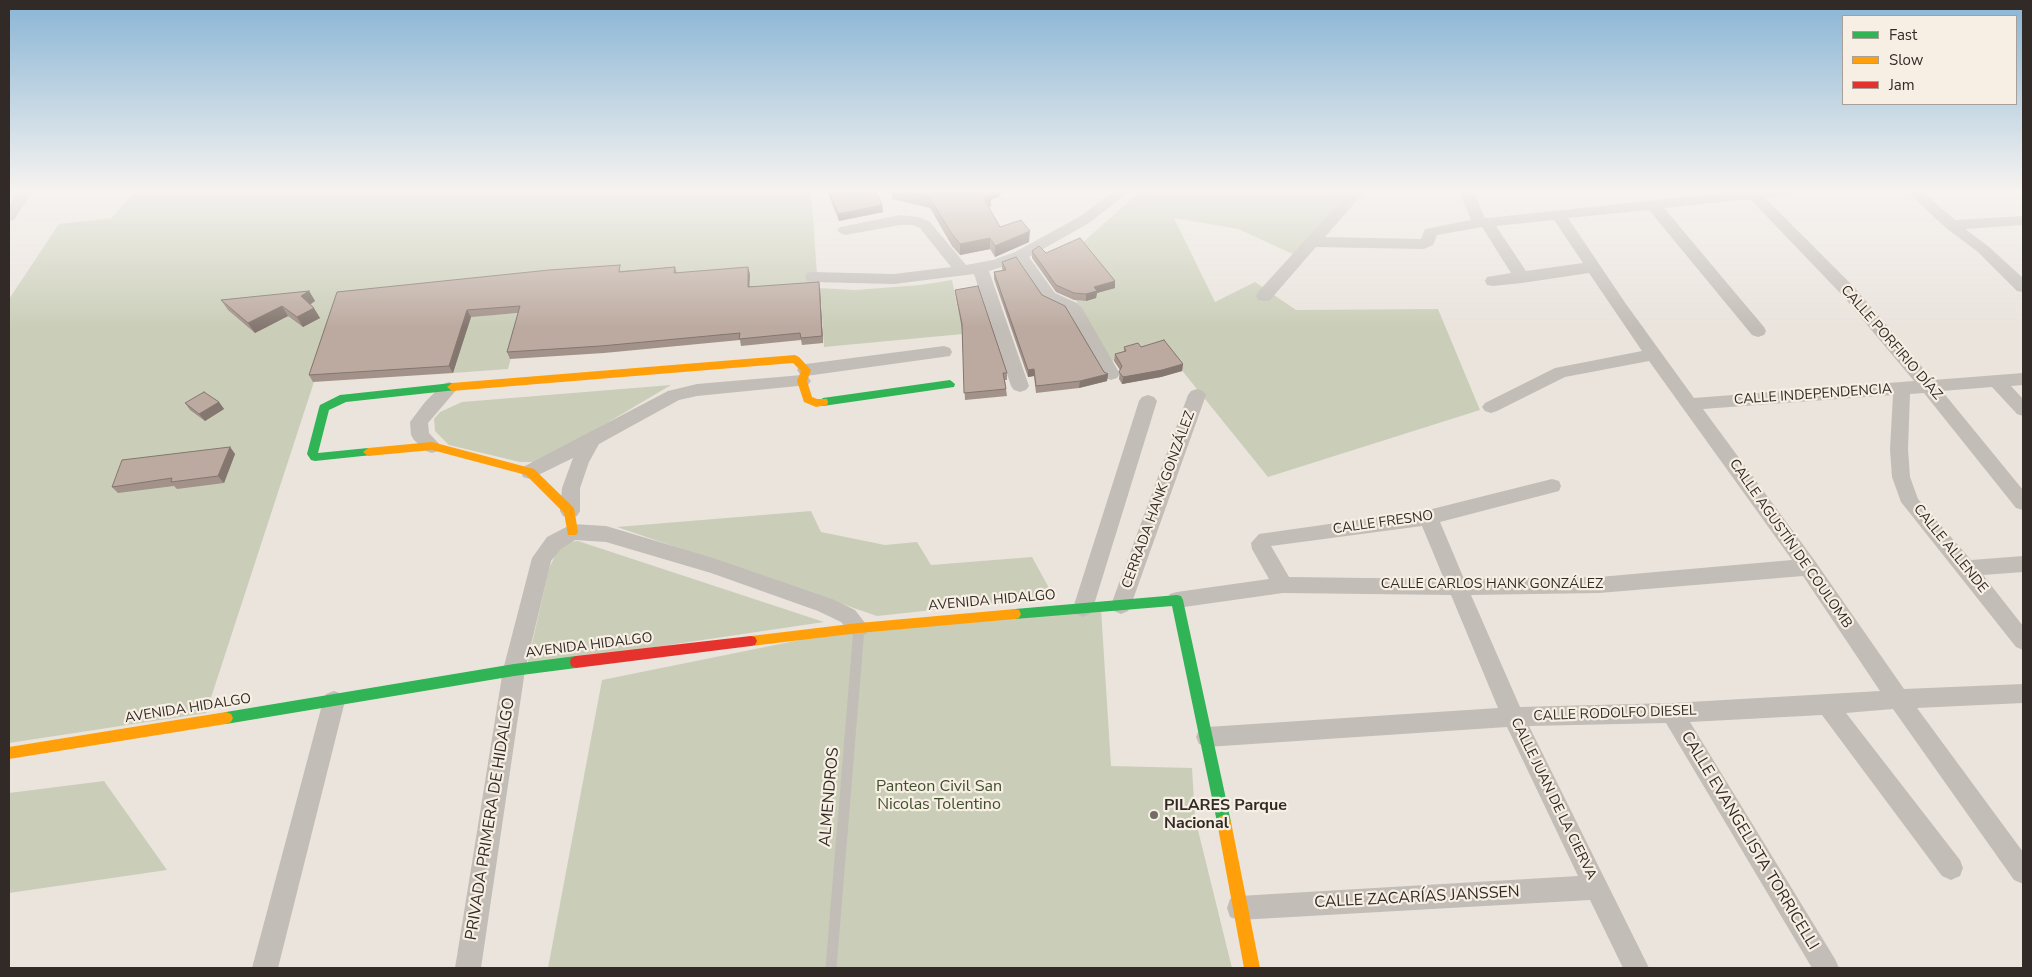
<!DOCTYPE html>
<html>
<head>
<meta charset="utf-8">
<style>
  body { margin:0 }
  #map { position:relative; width:2032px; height:977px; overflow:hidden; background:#eae4dd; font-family:"Nunito Sans",sans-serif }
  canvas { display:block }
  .frame { position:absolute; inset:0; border:10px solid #322a26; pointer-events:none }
  .legend { position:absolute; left:1842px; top:15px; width:175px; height:90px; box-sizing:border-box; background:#f7efe4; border:1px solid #a8a098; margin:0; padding:6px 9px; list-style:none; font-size:15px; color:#322a26 }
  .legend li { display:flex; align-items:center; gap:10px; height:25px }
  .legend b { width:25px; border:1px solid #a8a098 }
</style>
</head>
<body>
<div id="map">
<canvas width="2032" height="977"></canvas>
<div class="frame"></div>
<ul class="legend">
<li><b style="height:6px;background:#30b455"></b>Fast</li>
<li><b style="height:6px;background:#ff9f0a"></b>Slow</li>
<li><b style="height:6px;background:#e5322d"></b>Jam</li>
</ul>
</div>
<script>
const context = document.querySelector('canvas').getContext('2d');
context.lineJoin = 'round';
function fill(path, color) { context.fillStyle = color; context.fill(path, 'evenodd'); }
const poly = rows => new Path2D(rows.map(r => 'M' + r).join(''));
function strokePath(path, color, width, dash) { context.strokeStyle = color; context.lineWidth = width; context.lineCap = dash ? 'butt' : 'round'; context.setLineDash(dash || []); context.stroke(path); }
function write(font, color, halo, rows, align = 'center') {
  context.font = font + ' "Nunito Sans",sans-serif'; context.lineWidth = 4.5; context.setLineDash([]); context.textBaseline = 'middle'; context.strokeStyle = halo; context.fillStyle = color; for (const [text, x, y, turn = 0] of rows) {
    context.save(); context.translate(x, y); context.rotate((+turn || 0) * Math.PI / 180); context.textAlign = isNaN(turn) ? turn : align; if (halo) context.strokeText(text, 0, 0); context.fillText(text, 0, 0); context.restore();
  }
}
const green = poly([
  [135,191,811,191,818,288,855,290,920,285,952,280,963,334,824,347,820,289,749,287,750,274,687,279,328,339,206,713,9,743,9,299,59,224,112,218],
  [1140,191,1350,191,1295,255,1238,229,1174,218,1215,302,1255,282,1296,310,1438,309,1480,410,1268,477,1163,347,1108,362,1076,300,1086,301,1096,297,1080,245],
  [523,313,508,369,453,373,471,316],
  [671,385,573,443,535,462,520,462,449,445,435,431,434,419,440,412,462,402],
  [811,511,821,532,885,545,917,542,931,565,1032,557,1054,597,877,616,617,527],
  [578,541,824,622,527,666,549,568,557,552,566,542],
  [1101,609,1111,766,1192,768,1195,818,1232,968,548,968,602,680,859,628],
  [104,781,167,870,9,893,9,793]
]);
const lane = poly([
  [831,968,859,628]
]);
const street = poly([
  [18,191,33,191,14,220,9,221,9,206,18,191],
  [1113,191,1130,191,1089,223,1029,257,1055,293,1077,303,1082,308,1120,374,1117,378,1111,380,1105,378,1070,315,1065,311,1043,301,1017,262,989,271,1029,386,1026,390,1020,392,1014,390,1011,386,974,274,894,284,813,282,807,281,805,277,807,273,813,272,894,274,951,267,920,228,912,225,900,225,845,235,840,233,837,230,840,227,900,215,919,217,930,222,966,265,993,260,1015,252,1079,217,1113,191],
  [1350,191,1365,191,1325,237,1421,239,1425,229,1471,220,1459,191,1473,191,1485,218,1487,218,1742,191,1796,191,1789,195,1765,198,1855,288,1933,380,2023,373,2023,385,2011,386,2023,399,2023,416,2017,414,1992,387,1942,391,2023,490,2023,510,2016,508,1924,393,1910,394,1908,449,1910,477,1918,499,1971,560,2023,556,2023,572,1983,575,2023,626,2023,650,2016,647,1901,502,1892,477,1890,449,1893,395,1703,409,1815,561,1904,689,2023,684,2023,703,1917,708,2023,852,2023,884,2014,880,1893,709,1846,713,1960,860,1963,868,1960,876,1951,880,1942,876,1822,715,1690,722,1835,959,1839,968,1812,968,1666,723,1529,726,1649,968,1623,968,1590,900,1239,920,1230,917,1227,908,1230,899,1239,896,1578,876,1507,727,1207,747,1199,744,1196,737,1199,730,1207,727,1498,708,1451,595,1283,593,1177,608,1170,606,1167,600,1170,594,1177,592,1269,579,1252,549,1251,543,1259,534,1428,510,1552,479,1559,481,1561,486,1559,491,1440,522,1464,579,1599,577,1792,560,1649,361,1565,377,1497,411,1491,413,1485,411,1482,407,1485,403,1555,368,1642,351,1589,273,1522,283,1493,286,1487,285,1485,281,1487,277,1511,273,1482,227,1437,235,1433,245,1424,249,1316,247,1270,300,1264,301,1258,300,1256,296,1258,292,1350,191],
  [1750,199,1843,296,1914,381,1694,398,1626,304,1568,218,1649,210,1752,335,1758,337,1764,335,1766,331,1764,327,1664,208,1750,199],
  [1554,220,1583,263,1526,271,1496,226,1554,220],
  [1422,526,1444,579,1289,577,1271,546,1422,526],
  [1803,576,1880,691,1672,703,1520,707,1471,595,1599,593,1803,576],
  [1906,191,1922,191,1955,220,2023,216,2023,225,1965,229,1988,246,2023,278,2023,292,2017,291,1978,252,1946,228,1906,191],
  [944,346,950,348,952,352,950,356,806,376,800,374,797,370,800,366,806,364,944,346],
  [802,375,808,377,811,381,808,385,697,396,679,400,599,444,589,462,580,488,580,511,577,516,570,518,563,516,560,511,562,488,573,458,530,479,523,477,521,472,523,467,668,391,697,384,802,375],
  [449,382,455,384,458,388,428,423,429,433,441,446,438,451,432,453,426,451,414,440,411,435,410,422,425,402,443,384,449,382],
  [1197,389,1203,391,1206,395,1131,605,1128,611,1121,614,1114,611,1111,605,1188,395,1191,391,1197,389],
  [1148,395,1154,397,1157,401,1093,608,1090,614,1083,617,1076,614,1073,608,1139,401,1142,397,1148,395],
  [572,524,606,526,713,558,832,599,855,610,869,628,866,634,859,637,852,634,841,622,818,611,711,573,606,542,575,540,561,549,551,561,525,670,481,968,455,968,503,670,532,558,547,537,572,524],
  [334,691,342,694,345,701,278,968,252,968,323,701,326,694,334,691]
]);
const fast = poly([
  [950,380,955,384,954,387,823,406,818,402,823,398,950,380],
  [452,383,456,384,457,387,456,390,346,402,329,410,318,453,368,448,372,449,373,452,372,455,315,461,311,460,307,454,319,408,320,405,340,395,452,383],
  [1177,595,1181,596,1183,600,1231,822,1229,827,1224,829,1219,827,1217,822,1172,606,1015,619,1011,618,1009,614,1011,610,1015,609,1177,595],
  [576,656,581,658,582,662,581,666,576,668,514,676,226,724,221,722,219,718,221,714,226,712,514,664,576,656]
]);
const slow = poly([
  [795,355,799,357,811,370,807,381,812,397,817,399,827,399,828,402,827,405,816,407,804,402,797,381,801,371,793,363,452,391,447,387,452,383,795,355],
  [432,442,534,469,574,508,578,532,576,535,568,535,564,513,526,475,432,450,368,456,363,452,368,448,432,442],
  [1015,609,1019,610,1021,614,1019,618,1015,619,859,633,751,646,747,645,745,641,747,637,751,636,859,623,1015,609],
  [226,712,231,714,233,718,231,722,226,724,9,759,9,747,226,712],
  [1224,815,1229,817,1231,822,1260,968,1244,968,1217,822,1219,817,1224,815]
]);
const jam = poly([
  [751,636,755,637,757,641,755,645,751,646,576,668,571,666,570,662,571,658,576,656,751,636]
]);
const wall = poly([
  [827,191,876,191,882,205,883,212,839,221],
  [891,191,1005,191,1000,194,1000,196,991,200,991,206,989,207,1000,227,1029,242,995,257,990,249,960,255,952,246,930,208,892,199],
  [1032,251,1046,253,1115,281,1115,288,1097,293,1096,298,1086,301,1074,300,1056,292,1032,258],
  [1002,262,1042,295,1104,372,1108,374,1107,381,1079,388,1036,393,1034,376,1028,377,994,279,994,272,1003,270,1002,269],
  [675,267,677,273,750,274,749,286,820,289,823,343,802,345,801,340,741,346,740,340,604,353,510,359,507,352,518,313,471,317,453,373,313,382,309,375,337,292],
  [955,290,1007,373,1007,380,1005,380,1006,389,1007,396,965,400,962,330,956,297],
  [309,291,315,301,310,305,320,318,303,327,288,316,255,333,228,310,221,300],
  [1124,347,1141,347,1183,364,1182,371,1161,377,1122,384,1119,379,1120,370,1114,361,1115,354,1124,352],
  [219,402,224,409,205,421,190,410,185,403],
  [230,447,235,454,224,483,177,489,174,486,118,493,112,487]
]);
const shadedWall = poly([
  [987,191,1005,191,1000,194,1000,196,991,200,991,206,983,208,983,197],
  [882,205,883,212,839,221,838,214],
  [1030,231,1029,242,995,257,995,246],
  [990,238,990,249,960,255,960,244],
  [748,267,750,274,749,294,748,287],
  [1115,281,1115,288,1097,293,1096,298,1086,301,1086,294,1094,287],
  [819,282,820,289,823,343,822,336],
  [309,291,315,301,307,306,301,296],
  [282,306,288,316,255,333,248,323],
  [314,308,320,318,303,327,297,317],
  [467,310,471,317,453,373,449,366],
  [1183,364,1182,371,1161,377,1122,384,1123,377],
  [1034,369,1034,376,1028,377,1028,370],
  [1108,374,1107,381,1079,388,1080,381],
  [219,402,224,409,205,421,199,414],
  [230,447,235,454,224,483,218,476]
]);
const building = poly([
  [829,191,876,191,882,205,838,214,829,191],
  [906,191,988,191,991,195,983,197,1000,227,1021,220,1030,231,995,246,990,238,960,244,952,234,929,197,906,191],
  [1080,238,1115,281,1094,287,1097,291,1086,294,1074,293,1056,285,1032,251,1039,246,1046,253,1080,238],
  [1016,257,1042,295,1065,306,1104,372,1108,374,1080,381,1036,386,1034,369,1028,370,994,272,1006,270,1002,262,1016,257],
  [620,265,619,272,675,267,674,273,748,267,748,287,819,282,822,336,801,338,800,333,739,339,740,333,601,346,507,352,520,306,467,310,449,366,309,375,337,292,549,270,620,265],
  [978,286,1007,373,1003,373,1006,389,964,393,962,324,955,290,978,286],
  [309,291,301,296,314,308,297,317,282,306,248,323,221,300,309,291],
  [1164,340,1183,364,1162,370,1123,377,1119,372,1122,366,1115,354,1126,351,1124,347,1138,343,1141,347,1164,340],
  [204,392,219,402,199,414,185,403,204,392],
  [230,447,218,476,171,482,172,478,112,487,122,460,230,447]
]);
const markers = [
  [1154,815,5,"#726b66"]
];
const streetNames = [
  ["CALLE PORFIRIO DÍAZ",1891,343,49],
  ["CALLE INDEPENDENCIA",1813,395,-4],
  ["CERRADA HANK GONZÁLEZ",1159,500,-70],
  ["CALLE FRESNO",1383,523,-8],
  ["CALLE AGUSTÍN DE COULOMB",1790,544,55],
  ["CALLE ALLENDE",1950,549,51],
  ["CALLE CARLOS HANK GONZÁLEZ",1492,585],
  ["AVENIDA HIDALGO",992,601,-5],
  ["AVENIDA HIDALGO",589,646,-7],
  ["AVENIDA HIDALGO",188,709,-9],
  ["CALLE RODOLFO DIESEL",1615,714,-2],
  ["CALLE JUAN DE LA CIERVA",1553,799,64]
];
const nearParknames = [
  ["Panteon Civil San",939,787],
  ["Nicolas Tolentino",939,805]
];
const nearStreetnames = [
  ["ALMENDROS",830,797,-85],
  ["PRIVADA PRIMERA DE HIDALGO",491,819,-81],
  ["CALLE EVANGELISTA TORRICELLI",1749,841,59],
  ["CALLE ZACARÍAS JANSSEN",1417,898,-3]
];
const nearPoinames = [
  ["PILARES Parque",1164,806],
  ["Nacional",1164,824]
];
fill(green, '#caceb8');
strokePath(lane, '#c2bdb7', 11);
fill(street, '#c2bdb7');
fill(fast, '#30b455');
fill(slow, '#ff9f0a');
fill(jam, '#e5322d');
fill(wall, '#a2928a');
fill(shadedWall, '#847770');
fill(building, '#bcaaa0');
strokePath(building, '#847770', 1);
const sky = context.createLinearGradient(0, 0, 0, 328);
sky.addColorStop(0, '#89b5d5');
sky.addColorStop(0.58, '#f6f3f0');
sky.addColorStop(1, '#f6f3f000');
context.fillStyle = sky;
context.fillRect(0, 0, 2032, 328);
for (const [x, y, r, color] of markers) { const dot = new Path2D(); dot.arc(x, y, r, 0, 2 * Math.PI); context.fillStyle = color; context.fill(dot); strokePath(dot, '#f7efe4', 2); }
write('14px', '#322a26', '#f7efe4', streetNames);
write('16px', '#3f4e2c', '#f7efe4', nearParknames);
write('16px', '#322a26', '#f7efe4', nearStreetnames);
write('bold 16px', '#322a26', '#f7efe4', nearPoinames, 'left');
</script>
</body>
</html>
